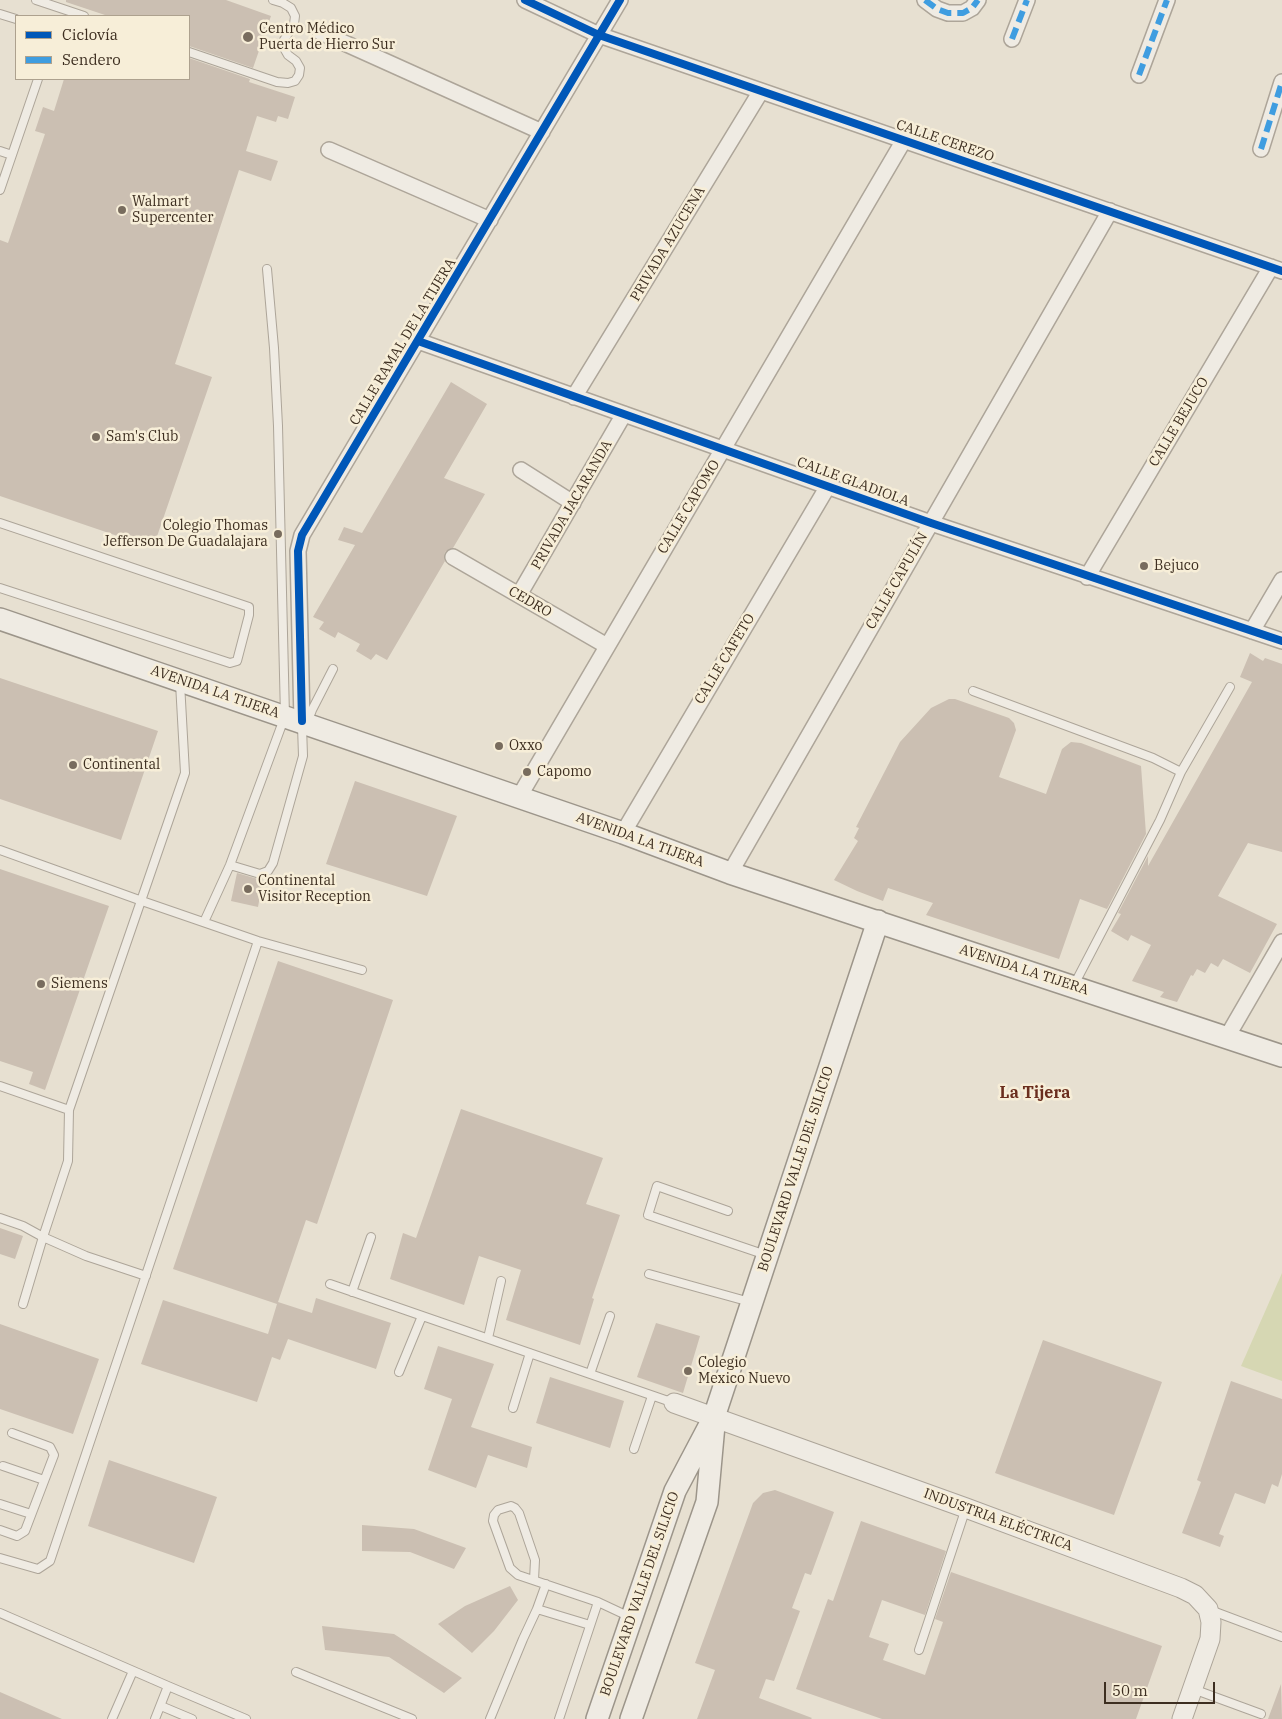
<!DOCTYPE html>
<html>
<head>
<meta charset="utf-8">
<style>
  body { margin:0 }
  #map { position:relative; width:1282px; height:1719px; overflow:hidden; background:#e7e0d1; font-family:"IBM Plex Serif",serif }
  canvas { display:block }
  .legend { position:absolute; left:15px; top:15px; width:175px; height:65px; box-sizing:border-box; background:#f7eed8; border:1px solid #ada18e; margin:0; padding:6px 9px; list-style:none; font-size:15px; color:#3d2e20 }
  .legend li { display:flex; align-items:center; gap:10px; height:25px }
  .legend b { width:25px; border:1px solid #ada18e }
  .scale { position:absolute; left:1104px; top:1682px; width:111px; height:22px; box-sizing:border-box; border:2px solid #3d2e20; border-top:0; padding-left:6px; font-size:15px; line-height:18px; white-space:nowrap; color:#3d2e20; -webkit-text-stroke:4px #f7eed8; paint-order:stroke }
</style>
</head>
<body>
<div id="map">
<canvas width="1282" height="1719"></canvas>
<ul class="legend">
<li><b style="height:6px;background:#0057b8"></b>Ciclovía</li>
<li><b style="height:6px;background:#3f9de0"></b>Sendero</li>
</ul>
<div class="scale">50 m</div>
</div>
<script>
const context = document.querySelector('canvas').getContext('2d');
context.lineJoin = 'round';
function fill(path, color) { context.fillStyle = color; context.fill(path, 'evenodd'); }
const poly = rows => new Path2D(rows.map(r => 'M' + r).join(''));
function strokePath(path, color, width, dash) { context.strokeStyle = color; context.lineWidth = width; context.lineCap = dash ? 'butt' : 'round'; context.setLineDash(dash || []); context.stroke(path); }
function write(font, color, halo, rows, align = 'center') {
  context.font = font + ' "IBM Plex Serif",serif'; context.lineWidth = 5; context.setLineDash([]); context.textBaseline = 'middle'; context.strokeStyle = halo; context.fillStyle = color; for (const [text, x, y, turn = 0] of rows) {
    context.save(); context.translate(x, y); context.rotate((+turn || 0) * Math.PI / 180); context.textAlign = isNaN(turn) ? turn : align; if (halo) context.strokeText(text, 0, 0); context.fillText(text, 0, 0); context.restore();
  }
}
const green = poly([
  [1282,1273,1282,1381,1241,1366]
]);
const building = poly([
  [66,0,226,0,271,16,253,68,189,46,189,16,108,16,66,2],
  [189,58,250,79,249,82,295,97,288,119,278,116,276,122,257,116,246,151,278,161,271,181,239,170,175,364,212,377,153,548,0,496,0,240,8,243,45,134,35,131,43,107,54,111,64,79,189,79],
  [451,382,487,404,444,478,485,494,453,548,445,552,444,557,445,561,387,660,376,654,371,660,356,651,360,644,338,632,335,638,319,629,324,622,313,617,355,545,338,540,344,527,362,533],
  [1250,653,1263,661,1265,658,1282,664,1282,852,1248,843,1218,896,1277,924,1250,973,1223,959,1218,967,1211,963,1205,973,1197,969,1193,976,1191,975,1177,1002,1160,997,1164,992,1132,981,1151,945,1131,935,1128,941,1111,931,1121,914,1118,913,1148,856,1148,866,1252,682,1240,677],
  [0,678,158,731,121,840,0,799],
  [949,699,955,699,1009,718,1014,723,1016,730,999,777,1046,794,1062,749,1071,742,1081,743,1141,766,1146,834,1107,909,1080,899,1059,959,926,915,933,903,888,888,883,901,857,891,834,880,858,841,854,838,859,828,856,827,900,742,931,708],
  [355,781,457,816,427,896,326,864],
  [0,869,109,906,45,1090,29,1084,33,1072,0,1061],
  [237,873,258,879,263,879,258,907,231,901],
  [278,961,393,1000,317,1224,306,1220,278,1302,312,1313,316,1298,391,1323,376,1369,288,1339,280,1360,272,1357,257,1402,141,1364,163,1300,268,1334,277,1304,173,1269],
  [461,1109,603,1158,586,1204,620,1215,592,1298,594,1299,580,1345,506,1320,521,1270,479,1256,464,1305,390,1279,403,1233,416,1238],
  [0,1228,23,1236,15,1259,0,1254],
  [656,1323,700,1336,683,1393,637,1377],
  [0,1324,99,1359,73,1434,0,1409],
  [1043,1340,1162,1382,1114,1515,995,1473],
  [438,1346,494,1364,471,1427,532,1447,527,1468,488,1455,476,1488,428,1470,452,1399,424,1389],
  [550,1377,624,1401,610,1448,536,1423],
  [1231,1381,1282,1399,1282,1474,1278,1487,1272,1484,1265,1504,1235,1493,1219,1534,1224,1536,1220,1547,1182,1533,1201,1482,1197,1480],
  [109,1460,217,1497,194,1563,88,1526],
  [775,1490,834,1512,811,1575,805,1573,792,1608,800,1611,774,1681,766,1679,759,1698,812,1718,811,1719,697,1719,715,1670,695,1663,753,1503,763,1493],
  [861,1521,946,1551,925,1615,882,1600,869,1637,889,1644,883,1660,925,1675,943,1622,935,1619,951,1572,1162,1646,1136,1719,882,1719,796,1689,828,1599,833,1601],
  [362,1525,414,1529,466,1548,454,1569,410,1552,362,1551],
  [510,1586,518,1600,494,1631,472,1653,438,1624,465,1606],
  [322,1626,394,1634,462,1678,444,1693,389,1657,325,1650],
  [1281,1684,1282,1719,1268,1719],
  [0,1692,62,1719,0,1719]
]);
const service = poly([
  [36,0,84,16],
  [0,14,16,19],
  [189,52,277,82,288,83,295,81,299,75,300,68,296,61,288,55,284,48,284,40,294,24,295,16,291,8,283,3,273,0],
  [0,151,12,155],
  [0,190,38,79],
  [0,523,249,607,249,615,237,661,230,663,0,588],
  [973,691,1153,758,1181,772,1160,820,1074,985],
  [307,723,312,710,333,669],
  [1181,772,1230,687],
  [0,850,142,901,258,941,362,970],
  [230,865,260,874,268,871,273,863,303,756,302,726],
  [204,922,230,865,285,716,278,426,274,348,267,269],
  [0,1086,69,1110],
  [728,1211,657,1186,648,1215,766,1255],
  [0,1218,23,1226,43,1237,23,1304],
  [649,1274,750,1302],
  [146,1276,86,1256,43,1237,68,1161,69,1110,185,773,180,683],
  [330,1284,674,1403],
  [352,1292,371,1237],
  [488,1338,501,1281],
  [399,1372,422,1316],
  [590,1374,610,1316],
  [513,1408,530,1353],
  [634,1449,652,1396],
  [3,1466,44,1480],
  [0,1504,31,1514],
  [0,1530,17,1536,25,1531,54,1455,50,1447,12,1433],
  [0,1558,38,1569,50,1561,258,941],
  [534,1580,535,1560,519,1513,515,1508,511,1506,498,1510,494,1515,493,1521,510,1568,518,1575,598,1602,630,1617],
  [537,1609,546,1584],
  [1210,1610,1282,1637],
  [0,1613,168,1686,155,1719],
  [919,1650,966,1508],
  [296,1672,412,1719],
  [168,1686,246,1719],
  [1193,1689,1261,1714],
  [161,1706,192,1719],
  [112,1719,133,1671],
  [490,1719,523,1639,537,1609,590,1625],
  [559,1719,598,1602]
]);
const minor = poly([
  [525,0,599,35,1282,271],
  [925,0,937,9,948,13,963,13,972,8,978,0],
  [320,32,542,132],
  [1012,39,1027,0],
  [1139,75,1167,0],
  [1261,149,1282,82],
  [329,150,490,220],
  [418,341,931,523,1282,641],
  [574,397,761,91],
  [521,470,573,503],
  [453,557,607,646],
  [1087,577,1271,267],
  [519,595,624,414],
  [1252,631,1282,580],
  [302,721,298,551,302,535,620,0],
  [519,797,904,140],
  [623,833,828,486],
  [730,873,1110,211],
  [1227,1037,1282,942]
]);
const tertiary = poly([
  [674,1403,966,1508,1181,1588,1195,1595,1208,1609,1211,1622,1210,1639,1182,1719]
]);
const secondary = poly([
  [0,619,623,833,730,873,1282,1056],
  [597,1719,675,1491,714,1417,878,921],
  [631,1719,707,1502,714,1425]
]);
const quiet = poly([
  [925,0,937,9,948,13,963,13,972,8,978,0],
  [1012,39,1027,0],
  [1139,75,1167,0],
  [1261,149,1282,82]
]);
const cycleway = poly([
  [525,0,599,35,1282,271],
  [418,341,931,523,1282,641],
  [302,721,298,551,302,535,620,0]
]);
const markers = [
  [248,37,6,"#786c5e"],
  [122,210,5,"#786c5e"],
  [96,437,5,"#786c5e"],
  [278,534,5,"#786c5e"],
  [1144,566,5,"#786c5e"],
  [499,746,5,"#786c5e"],
  [73,765,5,"#786c5e"],
  [527,772,5,"#786c5e"],
  [248,889,5,"#786c5e"],
  [41,984,5,"#786c5e"],
  [688,1371,5,"#786c5e"]
];
const poiNames = [
  ["Centro Médico",259,29],
  ["Puerta de Hierro Sur",259,45],
  ["Walmart",132,202],
  ["Supercenter",132,218],
  ["Sam's Club",106,437],
  ["Colegio Thomas",268,526,"right"],
  ["Jefferson De Guadalajara",268,542,"right"],
  ["Bejuco",1154,566],
  ["Oxxo",509,746],
  ["Continental",83,765],
  ["Capomo",537,772],
  ["Continental",258,881],
  ["Visitor Reception",258,897],
  ["Siemens",51,984],
  ["Colegio",698,1363],
  ["Mexico Nuevo",698,1379]
];
const streetNames = [
  ["CALLE CEREZO",945,141,19],
  ["PRIVADA AZUCENA",668,244,-59],
  ["CALLE RAMAL DE LA TIJERA",403,342,-59],
  ["CALLE BEJUCO",1179,422,-59],
  ["CALLE GLADIOLA",853,482,20],
  ["PRIVADA JACARANDA",572,505,-60],
  ["CALLE CAPOMO",689,507,-59],
  ["CALLE CAPULÍN",897,581,-60],
  ["CEDRO",530,602,30],
  ["CALLE CAFETO",725,659,-59],
  ["AVENIDA LA TIJERA",215,692,19],
  ["AVENIDA LA TIJERA",640,840,20],
  ["AVENIDA LA TIJERA",1024,970,18],
  ["BOULEVARD VALLE DEL SILICIO",796,1169,-72],
  ["INDUSTRIA ELÉCTRICA",998,1520,20],
  ["BOULEVARD VALLE DEL SILICIO",640,1594,-71]
];
const quarterNames = [
  ["La Tijera",1035,1093]
];
fill(green, '#d6d7b3');
fill(building, '#cbbfb2');
strokePath(service, '#ada599', 10);
strokePath(minor, '#ada599', 18);
strokePath(tertiary, '#ada599', 21);
strokePath(secondary, '#9c958a', 24);
strokePath(service, '#efebe3', 8);
strokePath(minor, '#efebe3', 15);
strokePath(tertiary, '#efebe3', 19);
strokePath(secondary, '#efebe3', 21);
strokePath(quiet, '#3f9de0', 6, [12, 6]);
strokePath(cycleway, '#0057b8', 8);
for (const [x, y, r, color] of markers) { const dot = new Path2D(); dot.arc(x, y, r, 0, 2 * Math.PI); context.fillStyle = color; context.fill(dot); strokePath(dot, '#f7eed8', 2); }
write('14px', '#3d2e20', '#f7eed8', poiNames, 'left');
write('14px', '#3d2e20', '#f7eed8', streetNames);
write('bold 16px', '#6b2e1e', '#f7eed8', quarterNames);
</script>
</body>
</html>
